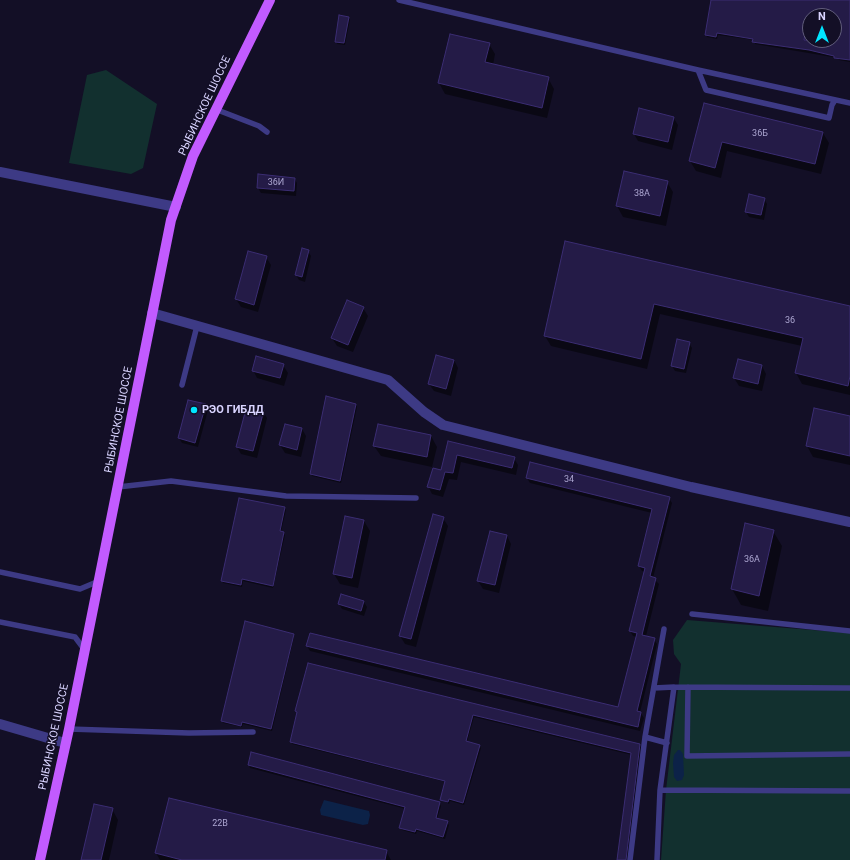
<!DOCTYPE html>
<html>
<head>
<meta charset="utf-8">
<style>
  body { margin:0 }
  #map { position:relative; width:850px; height:860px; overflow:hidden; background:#130f26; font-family:Roboto,sans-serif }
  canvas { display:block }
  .north { position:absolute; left:802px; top:8px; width:40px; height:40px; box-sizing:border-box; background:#130f26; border:1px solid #625e7d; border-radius:50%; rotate:0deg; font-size:11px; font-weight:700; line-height:16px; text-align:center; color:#d9d4ff }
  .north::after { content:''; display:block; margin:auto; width:14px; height:18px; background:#00e5ff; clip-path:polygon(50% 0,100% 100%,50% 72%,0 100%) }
</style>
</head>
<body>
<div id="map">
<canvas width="850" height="860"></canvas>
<div class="north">N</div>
</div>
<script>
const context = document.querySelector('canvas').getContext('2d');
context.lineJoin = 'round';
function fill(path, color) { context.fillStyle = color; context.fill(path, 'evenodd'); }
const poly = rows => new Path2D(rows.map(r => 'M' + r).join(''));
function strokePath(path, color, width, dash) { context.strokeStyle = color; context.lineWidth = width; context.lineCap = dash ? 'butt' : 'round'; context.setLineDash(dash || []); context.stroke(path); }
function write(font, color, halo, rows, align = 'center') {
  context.font = font + ' Roboto,sans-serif'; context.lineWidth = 3; context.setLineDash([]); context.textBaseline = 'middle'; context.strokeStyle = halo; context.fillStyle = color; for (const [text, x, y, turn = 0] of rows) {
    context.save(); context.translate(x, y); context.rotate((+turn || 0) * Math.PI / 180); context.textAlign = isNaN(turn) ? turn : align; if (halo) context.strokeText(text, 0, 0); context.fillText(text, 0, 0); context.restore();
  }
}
const green = poly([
  [106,70,157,104,143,168,131,174,69,163,87,75],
  [687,620,850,633,850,860,661,860,666,790,681,664,674,654,673,640]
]);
const water = poly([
  [678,750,680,750,683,754,684,775,682,780,677,781,674,777,673,763,674,755],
  [324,800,369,811,370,815,368,824,363,825,321,815,320,810]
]);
const shadow = poly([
  [712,0,850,0,850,62,839,60,838,58,755,44,754,40,718,35,717,39,707,37,706,35],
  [810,16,834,16,834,40,810,40],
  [349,18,350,20,345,45,337,44,336,41],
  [489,44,495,54,493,65,548,78,554,89,547,118,445,94,439,83],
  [705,104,823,133,829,143,821,174,727,151,721,178,696,171,690,161],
  [673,117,678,125,672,150,638,141,634,134],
  [259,175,294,178,297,183,296,196,261,193,258,188],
  [667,182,673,192,666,226,623,217,617,206],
  [764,198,767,204,764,220,749,217,746,212],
  [566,242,850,307,850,395,802,384,796,373,802,346,660,314,647,369,551,346,545,336],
  [308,251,311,256,305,282,299,280,296,275],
  [266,257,271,265,258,312,241,307,236,299],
  [363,308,368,316,353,352,337,346,332,338],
  [689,343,692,348,686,373,675,371,672,366],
  [454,360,458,368,451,396,434,391,429,384],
  [283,365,288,373,284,386,257,378,253,370],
  [762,366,766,374,762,391,739,386,734,378],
  [326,397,356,405,357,407,341,483,312,476,311,474],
  [205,405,208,410,198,447,182,443,179,438],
  [815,409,850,417,850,465,813,457,807,446],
  [263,411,267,418,257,458,241,454,237,447],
  [302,429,306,436,301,457,285,453,280,445],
  [431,436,437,447,432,467,381,456,374,446],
  [449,442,514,458,518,465,516,475,461,462,457,480,449,479,443,497,432,494,428,486,442,472],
  [530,463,669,498,672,503,653,578,659,584,646,636,654,639,657,644,640,712,644,718,640,731,310,651,307,646,619,708,637,637,633,636,630,631,645,572,642,571,639,566,652,513,530,483,527,478],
  [284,508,286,510,281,532,285,535,273,588,243,581,242,587,223,583,222,581],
  [443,518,448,526,416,647,405,644,400,636],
  [364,521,370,531,358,588,340,584,334,574],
  [746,524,773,531,782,546,768,611,741,605,732,589],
  [507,536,511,544,499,593,483,589,478,581],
  [364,602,367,607,364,616,342,609,339,604],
  [293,635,294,637,272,731,243,724,242,727,223,723,222,721],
  [308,664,639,744,641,747,627,860,618,860,632,755,474,717,467,742,479,746,481,748,464,805,450,801,449,804,441,799,446,782,292,744,291,741,297,713,296,711],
  [249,765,439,803,441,806,437,819,447,822,449,825,445,839,417,831,416,834,402,830,400,827,406,809,250,768],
  [112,809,118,820,109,860,82,860],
  [386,851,391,860,160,860,156,853]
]);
const building = poly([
  [711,0,850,0,850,60,834,58,834,56,809,50,752,42,753,39,717,33,716,37,705,35,711,0],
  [808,16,834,16,834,40,804,40,808,16],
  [339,15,349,17,344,43,335,42,339,15],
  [450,34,490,43,485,62,549,77,542,108,438,83,450,34],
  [704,103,823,132,815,164,722,142,715,168,689,161,704,103],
  [639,108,674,117,668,142,633,134,639,108],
  [624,171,668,181,660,216,616,206,624,171],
  [258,174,295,178,294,191,257,188,258,174],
  [749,194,765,198,761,215,745,212,749,194],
  [565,241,850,306,850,376,848,386,795,373,803,338,654,304,641,359,544,336,565,241],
  [302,248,309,250,302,277,295,275,302,248],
  [248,251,267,256,254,305,235,299,248,251],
  [347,300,364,307,348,345,331,338,347,300],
  [677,339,690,342,684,369,671,366,677,339],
  [436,355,454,360,446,389,428,384,436,355],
  [256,356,284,364,280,378,252,371,256,356],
  [738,359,762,365,758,384,733,378,738,359],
  [326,396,356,404,340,481,310,474,326,396],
  [188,400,206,404,195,443,178,438,188,400],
  [247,405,264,410,253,451,236,447,247,405],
  [814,408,850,416,850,456,806,446,814,408],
  [285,424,302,428,297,450,279,445,285,424],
  [378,424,431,435,427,457,373,446,378,424],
  [448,441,515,457,512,468,457,455,453,473,445,472,440,490,427,487,433,468,441,470,448,441],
  [530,462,670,497,650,576,656,578,642,635,655,638,637,711,641,712,638,727,306,646,310,633,618,707,637,633,629,631,645,568,638,566,652,509,526,478,530,462],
  [239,498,285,507,280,531,284,532,273,586,242,579,241,585,221,581,239,498],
  [433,514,444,517,411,639,399,636,433,514],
  [345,516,364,520,352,578,333,574,345,516],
  [745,523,774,530,759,596,731,589,745,523],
  [490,531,507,535,495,585,477,581,490,531],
  [341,594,364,601,361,611,338,604,341,594],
  [245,621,294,634,271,729,242,722,241,726,221,721,245,621],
  [308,663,640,744,626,860,617,860,631,753,473,715,466,741,480,745,463,803,449,799,448,802,440,800,445,781,290,742,297,712,295,711,308,663],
  [251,752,440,802,436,818,448,821,443,837,416,829,415,832,399,828,405,807,248,765,251,752],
  [169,798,387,850,385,860,182,860,155,853,169,798],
  [94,804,113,808,101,860,81,860,94,804]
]);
const service = poly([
  [399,0,698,70,850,103],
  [698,70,706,90,829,118,832,105,835,100],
  [215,109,259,126,267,132],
  [182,385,197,326],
  [118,487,171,481,286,496,416,498],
  [0,572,80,589,99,581],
  [692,614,850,631],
  [0,622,75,637,84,649],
  [688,687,687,756,850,754],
  [654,688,674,687],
  [69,729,189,733,253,732],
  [645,737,667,743],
  [660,790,850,791],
  [630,860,645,737,664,629],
  [657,860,660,790,674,687,850,688]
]);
const minor = poly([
  [0,172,176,207],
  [152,313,388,380,424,412,443,425,691,487,850,522],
  [0,724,65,743]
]);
const primary = poly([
  [40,860,69,729,171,220,193,156,270,0]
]);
const markers = [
  [194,410,4,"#00e5ff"]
];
const numberNames = [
  ["36Б",760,134],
  ["36И",276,183],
  ["38А",642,194],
  ["36",790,321],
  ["34",569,480],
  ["36А",752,560],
  ["22В",220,824]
];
const streetNames = [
  ["РЫБИНСКОЕ ШОССЕ",205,106,-65],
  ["РЫБИНСКОЕ ШОССЕ",119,420,-79],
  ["РЫБИНСКОЕ ШОССЕ",54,737,-78]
];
const poiNames = [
  ["РЭО ГИБДД",202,410]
];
fill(green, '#12302f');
fill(water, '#0c2248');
fill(shadow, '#0007');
fill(building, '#241b47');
strokePath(building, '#3b2d73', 1);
strokePath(service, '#3d3a85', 5.5);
strokePath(minor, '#3d3a85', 10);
strokePath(primary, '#c25bff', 10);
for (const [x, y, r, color] of markers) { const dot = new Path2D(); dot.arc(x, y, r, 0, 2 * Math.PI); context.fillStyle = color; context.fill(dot); strokePath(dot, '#130f26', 1.5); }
write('9px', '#aca6d1', null, numberNames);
write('11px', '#d9d4ff', '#130f26', streetNames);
write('bold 11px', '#d9d4ff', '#130f26', poiNames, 'left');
</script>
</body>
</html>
